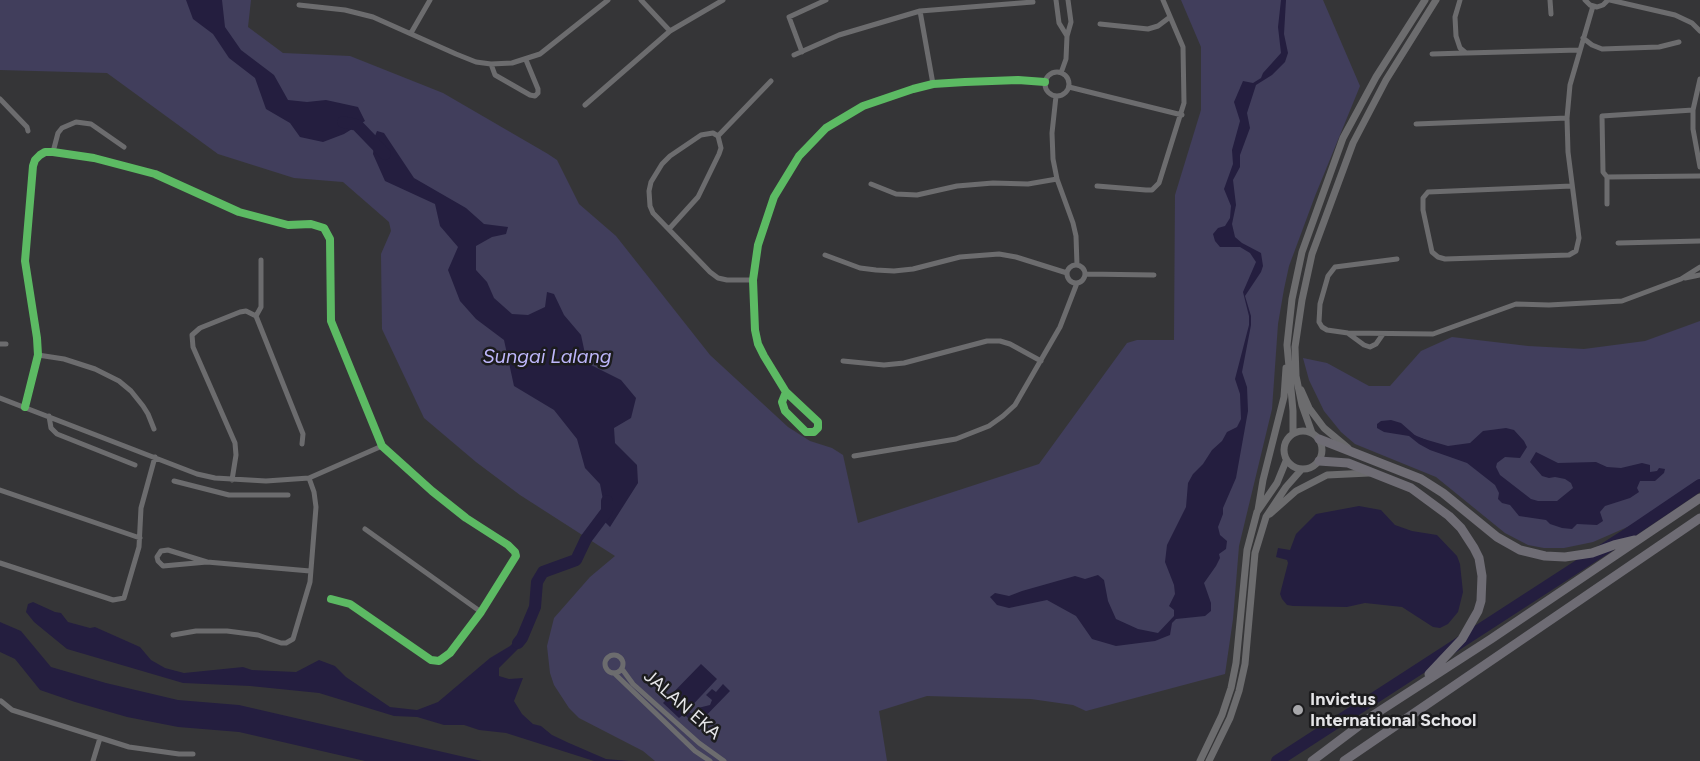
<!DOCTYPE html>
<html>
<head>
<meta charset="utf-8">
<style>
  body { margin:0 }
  canvas { display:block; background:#353537 }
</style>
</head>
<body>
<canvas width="1700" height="761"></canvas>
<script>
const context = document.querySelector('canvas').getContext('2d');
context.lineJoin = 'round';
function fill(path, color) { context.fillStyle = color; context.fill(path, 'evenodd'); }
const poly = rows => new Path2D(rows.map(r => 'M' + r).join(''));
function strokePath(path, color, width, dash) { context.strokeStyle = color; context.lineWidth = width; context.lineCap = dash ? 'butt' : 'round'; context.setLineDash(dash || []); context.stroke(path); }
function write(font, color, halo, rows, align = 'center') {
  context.font = font + ' Figtree,sans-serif'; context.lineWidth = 5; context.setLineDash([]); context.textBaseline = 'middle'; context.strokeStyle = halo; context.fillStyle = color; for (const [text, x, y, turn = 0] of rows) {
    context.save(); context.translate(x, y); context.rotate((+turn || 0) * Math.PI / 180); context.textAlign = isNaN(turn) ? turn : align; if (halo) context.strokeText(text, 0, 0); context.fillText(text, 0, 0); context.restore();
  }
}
const green = poly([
  [0,0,251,0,248,27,283,53,350,56,443,93,548,154,557,160,579,204,616,236,710,355,788,427,810,441,832,448,843,455,858,523,1039,464,1127,343,1137,340,1174,340,1175,195,1201,110,1201,47,1181,0,1323,0,1360,86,1315,196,1289,266,1284,289,1278,324,1272,409,1239,546,1233,619,1225,674,1086,711,1073,705,1031,699,927,696,879,711,887,761,655,761,643,751,579,718,569,708,554,685,550,673,547,646,554,618,590,577,615,556,520,495,476,462,424,418,382,329,381,254,391,231,389,222,343,182,294,178,218,154,107,73,0,70],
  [1700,321,1700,479,1632,525,1593,542,1564,548,1544,548,1528,545,1505,533,1436,477,1355,444,1341,432,1324,411,1309,380,1303,358,1327,363,1369,386,1390,386,1421,351,1452,337,1528,346,1584,349,1645,341]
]);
const water = poly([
  [186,0,222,0,225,27,241,50,274,75,288,100,307,102,326,100,358,107,365,121,344,134,323,142,300,137,290,123,266,109,255,78,229,58,213,34,193,19],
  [1281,0,1286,0,1284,34,1288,53,1285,62,1272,75,1256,85,1247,113,1250,128,1240,155,1240,167,1233,180,1236,205,1232,224,1235,237,1242,243,1261,253,1263,266,1261,272,1245,296,1251,316,1251,325,1242,372,1247,387,1248,411,1236,478,1223,508,1223,514,1218,527,1220,535,1227,541,1226,549,1219,554,1220,558,1216,566,1204,583,1211,603,1211,611,1205,616,1176,619,1172,623,1170,635,1155,641,1116,646,1092,639,1076,616,1047,600,1009,608,997,605,990,597,995,593,1009,596,1022,591,1075,576,1085,579,1098,575,1104,580,1108,601,1116,619,1138,629,1158,633,1174,616,1174,610,1169,606,1175,594,1174,585,1165,562,1167,545,1186,507,1188,483,1193,474,1203,464,1212,450,1222,441,1227,432,1237,427,1241,419,1240,394,1235,379,1249,325,1249,316,1243,292,1256,262,1250,253,1240,247,1220,247,1215,241,1213,234,1218,228,1225,226,1230,218,1231,206,1224,189,1233,164,1232,150,1240,121,1234,102,1243,81,1253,83,1261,78,1263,73,1281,53,1278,27],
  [377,131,384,133,414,178,466,208,484,224,508,227,506,234,492,237,476,246,476,270,487,282,494,298,512,314,528,315,545,307,547,292,554,294,564,315,581,335,587,363,621,380,636,398,631,418,614,428,615,443,637,465,638,483,610,527,604,521,604,505,600,484,585,468,577,439,554,410,514,386,504,340,476,319,460,301,448,270,458,247,440,226,435,204,385,181,373,154,375,136],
  [1391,420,1401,423,1417,437,1448,446,1470,443,1483,431,1506,428,1514,430,1524,441,1527,447,1520,458,1505,457,1497,463,1496,467,1500,475,1531,499,1538,501,1557,501,1573,488,1571,483,1565,479,1555,477,1549,478,1542,476,1530,462,1536,452,1558,463,1596,462,1607,467,1621,468,1642,463,1650,465,1650,472,1657,471,1659,468,1665,469,1664,473,1655,481,1640,481,1637,488,1639,492,1630,498,1605,506,1600,512,1603,521,1597,525,1577,524,1572,529,1562,528,1550,524,1546,520,1519,516,1510,505,1502,503,1498,499,1499,493,1495,485,1467,463,1430,450,1419,444,1409,436,1384,432,1377,428,1377,424,1381,421],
  [1359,506,1381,510,1395,525,1412,531,1437,535,1457,556,1460,564,1463,592,1458,612,1448,624,1440,628,1433,627,1402,607,1365,603,1347,607,1293,606,1287,605,1282,599,1280,594,1288,563,1287,560,1276,557,1278,548,1290,550,1296,534,1316,514],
  [33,602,55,612,61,613,68,622,90,628,95,627,140,647,151,660,165,668,184,673,243,667,252,670,296,672,319,660,335,666,346,677,390,707,417,710,438,702,490,658,510,646,526,630,524,643,499,668,499,676,509,679,523,678,514,701,522,714,533,724,541,726,552,735,569,743,606,759,629,761,594,761,506,733,479,730,464,725,444,725,417,717,394,716,319,693,250,686,183,683,67,649,34,622,26,612,28,604],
  [0,622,21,631,51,667,106,683,178,700,239,705,482,761,365,761,239,732,178,727,127,717,75,702,40,690,15,659,0,652],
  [701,664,717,679,687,711,693,714,698,708,710,705,712,700,706,695,712,689,716,692,723,684,730,691,696,726,684,714,679,718,663,703]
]);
const stream = poly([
  [1414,436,1426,441]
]);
const river = poly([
  [343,122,357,125,385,154],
  [518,643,522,638,535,607,537,582,543,572,576,560,586,539,607,511,607,501],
  [1277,761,1629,533,1700,485]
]);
const minor = poly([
  [641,0,670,31],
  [1056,0,1059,23,1067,36],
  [1460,0,1455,17,1456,36,1460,48,1466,53,1579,50],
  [1550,0,1551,14],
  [1585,0,1590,5,1597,7,1603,5,1608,0],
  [1610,0,1675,15,1692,23,1700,31],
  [299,5,345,10,373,17,456,54,476,62,491,64,512,63,540,54,608,0],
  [920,11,933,84],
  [1100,24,1148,29,1158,26,1170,17],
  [411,33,430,0],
  [1583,38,1592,45,1602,49,1659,47,1679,42],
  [802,52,789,17,826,0],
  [1432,54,1465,53],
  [794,55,839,35,920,11,1033,2],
  [491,64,495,75,530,95,535,96,538,93,538,89,526,60],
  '1045 84a12 12 0 1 1 24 0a12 12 0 1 1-24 0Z',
  [1061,73,1066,59,1067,36,1071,22,1068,0],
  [1700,79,1693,110,1693,129,1700,167],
  [1069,87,1182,115],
  [1056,96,1052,133,1053,159,1057,179,1073,223,1076,236,1077,265],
  [0,99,27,127,28,131],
  [585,105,670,31,723,0],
  [1416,124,1567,118],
  [718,136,713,133,701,135,670,156,662,164,651,182,649,191,650,206,653,213,710,272,718,278,727,280,753,280],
  [718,136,771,81],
  [53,152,58,133,62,128,76,122,91,124,124,147],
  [1607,177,1700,176],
  [871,184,896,194,917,195,957,186,993,183,1028,184,1057,179],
  [1097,186,1146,190,1152,190,1159,183,1184,103,1183,47,1163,0],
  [1572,186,1428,192,1423,198,1423,210,1432,252,1438,257,1445,259,1569,255,1576,251,1579,238,1568,152,1567,118,1570,85,1593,6],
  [1607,204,1607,177,1603,172,1602,116,1693,110],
  [669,229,698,197,719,154,721,148,718,136],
  [1618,243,1700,241],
  [825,255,860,268,876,270,894,271,913,269,960,257,999,254,1016,257,1067,273],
  [1397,259,1335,267,1328,276,1320,304,1319,322,1322,327,1327,330,1348,333,1433,334,1516,304,1549,305,1622,301,1681,279,1700,267],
  '1067 274a9 9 0 1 1 18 0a9 9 0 1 1-18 0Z',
  [1085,274,1154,275],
  [1685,278,1700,275],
  [256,316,303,434,302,444],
  [256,316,261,307,261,260],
  [1349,334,1364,345,1370,347,1376,344,1383,334],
  [0,344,6,344],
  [38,355,64,359,95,369,119,381,131,391,143,406,148,414,154,429],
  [843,361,884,365,904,363,987,341,1000,341,1010,344,1041,361],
  [786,392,782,402,785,411,806,432,814,432,818,428,818,422,786,392,764,356,758,344,755,330,753,280,758,245,774,197,799,156,826,128,863,106,913,89,933,84,965,82,1018,80,1045,82],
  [0,398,197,474,215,478,266,481,309,478,382,446],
  [25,407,38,355,37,338,25,261,33,166,35,160,40,155,45,152,53,152,94,158,155,174,239,212,288,225,311,224,324,228,330,239,331,321,382,446,432,491,466,518,508,545,515,552,516,556,481,612,450,653,439,661,431,660,350,604,331,599],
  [49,416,51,428,57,434,135,465],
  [854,456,956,439,989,426,1003,416,1015,405,1060,327,1077,283],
  [232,480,236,455,235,443,193,347,192,335,200,328,240,312,246,311,256,316],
  [174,481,229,495,288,495],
  [0,490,140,538],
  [365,529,481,612],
  [207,562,168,550,161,551,157,557,158,561,163,566,207,562,310,571],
  [0,563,113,600,124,598,139,547,141,508,155,457],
  [173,635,196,631,227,631,258,635,281,643,286,643,293,639,310,582,316,507,314,492,309,478],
  '605 664a9 9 0 1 1 18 0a9 9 0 1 1-18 0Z',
  [622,669,633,684,699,743,724,761],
  [614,673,695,751,710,761],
  [1,701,12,710,129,747,179,754,193,754],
  [93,761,100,738]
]);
const tertiary = poly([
  [1301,390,1309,408,1324,428,1348,448],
  '1284 450a19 19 0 1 1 38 0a19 19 0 1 1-38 0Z',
  [1293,433,1293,411,1287,345,1292,299,1302,252,1343,138,1376,77,1425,0],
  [1312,433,1302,405,1296,376,1295,347,1302,300,1312,254,1353,143,1386,80,1436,0],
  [1258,510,1263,480,1284,397,1286,368],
  [1270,514,1296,491,1327,475,1369,473],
  [1200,761,1222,715,1231,688,1236,663,1247,550,1257,512,1277,483,1286,461],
  [1209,761,1230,718,1239,691,1245,664,1255,553,1266,517,1286,487,1301,470]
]);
const trunk = poly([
  [1319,439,1421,479,1443,493,1497,537,1520,550,1545,556,1565,557,1592,553,1614,545,1635,540],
  [1319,461,1348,463,1411,488,1449,516,1461,528,1474,548,1479,558,1482,576,1481,601,1478,611,1462,639,1429,674],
  [1312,761,1372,716,1491,639,1700,498],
  [1344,761,1700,518]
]);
const cycleway = poly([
  [786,392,782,402,785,411,806,432,814,432,818,428,818,422,786,392,764,356,758,344,755,330,753,280,758,245,774,197,799,156,826,128,863,106,913,89,933,84,965,82,1018,80,1045,82],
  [25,407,38,355,37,338,25,261,33,166,35,160,40,155,45,152,53,152,94,158,155,174,239,212,288,225,311,224,324,228,330,239,331,321,382,446,432,491,466,518,508,545,515,552,516,556,481,612,450,653,439,661,431,660,350,604,331,599]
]);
const markers = [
  [1298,710,6,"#a7a7aa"]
];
const poiNames = [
  ["Invictus",1310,700],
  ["International School",1310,721]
];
const streetNames = [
  ["JALAN EKA",682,705,41]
];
const waterNames = [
  ["Sungai Lalang",547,357]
];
fill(green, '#413e5c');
fill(water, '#241e3f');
strokePath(stream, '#241e3f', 2);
strokePath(river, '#241e3f', 12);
strokePath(minor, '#6c6c6e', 5);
strokePath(tertiary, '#6c6c6e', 7);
strokePath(trunk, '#6e6c74', 9);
strokePath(cycleway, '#5cba63', 8);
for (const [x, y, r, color] of markers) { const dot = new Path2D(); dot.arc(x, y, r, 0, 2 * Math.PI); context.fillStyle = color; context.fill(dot); strokePath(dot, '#1c1c1e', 2); }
write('bold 18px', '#e5e5e8', '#1c1c1e', poiNames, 'left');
write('18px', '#e5e5e8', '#1c1c1e', streetNames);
write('italic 20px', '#beb7fb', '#1c1c1e', waterNames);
</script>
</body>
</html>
